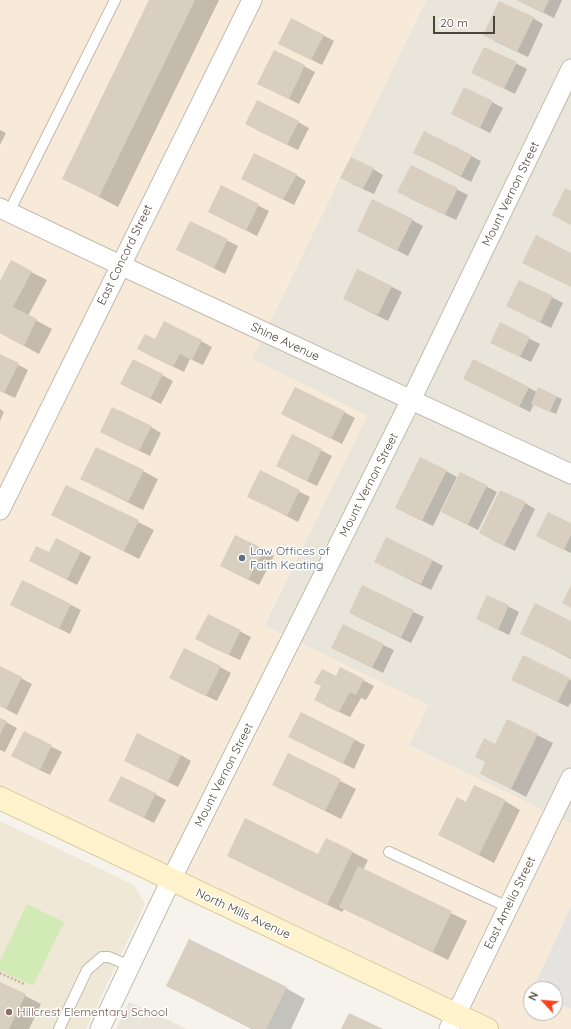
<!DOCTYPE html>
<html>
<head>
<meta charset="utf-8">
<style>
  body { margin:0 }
  #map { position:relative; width:571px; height:1029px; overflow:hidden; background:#f6f3ec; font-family:Quicksand,sans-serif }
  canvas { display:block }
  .north { position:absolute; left:523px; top:981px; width:40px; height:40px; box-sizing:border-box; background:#fff; border:1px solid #b7b4b0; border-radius:50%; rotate:296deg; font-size:11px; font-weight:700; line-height:16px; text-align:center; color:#4b4439 }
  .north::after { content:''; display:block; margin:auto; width:14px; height:18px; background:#fc3f1d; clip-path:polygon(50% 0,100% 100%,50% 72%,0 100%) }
  .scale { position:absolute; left:433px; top:16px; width:62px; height:18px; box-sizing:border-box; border:2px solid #4b4439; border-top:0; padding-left:5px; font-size:12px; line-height:14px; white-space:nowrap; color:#4b4439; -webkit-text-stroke:3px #fff; paint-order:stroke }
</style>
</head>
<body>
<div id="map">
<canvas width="571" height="1029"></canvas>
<div class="north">N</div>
<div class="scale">20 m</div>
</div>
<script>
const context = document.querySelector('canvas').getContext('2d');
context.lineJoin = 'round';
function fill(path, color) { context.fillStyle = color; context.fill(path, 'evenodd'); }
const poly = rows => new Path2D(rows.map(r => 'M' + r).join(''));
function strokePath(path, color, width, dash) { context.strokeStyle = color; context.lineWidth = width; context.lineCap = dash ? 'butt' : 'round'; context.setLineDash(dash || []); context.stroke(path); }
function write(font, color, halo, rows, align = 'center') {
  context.font = font + ' Quicksand,sans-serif'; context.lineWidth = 3; context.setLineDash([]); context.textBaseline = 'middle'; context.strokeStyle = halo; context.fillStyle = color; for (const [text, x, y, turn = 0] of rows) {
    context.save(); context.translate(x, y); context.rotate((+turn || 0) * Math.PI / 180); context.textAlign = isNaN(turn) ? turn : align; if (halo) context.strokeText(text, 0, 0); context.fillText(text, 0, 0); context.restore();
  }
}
const residential = poly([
  [426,0,571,0,571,824,409,745,428,705,264,626,367,416,252,359],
  [129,1002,187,1029,116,1029]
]);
const commercial = poly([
  [0,0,426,0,252,359,367,416,264,625,428,705,409,745,571,824,571,1029,493,1029,0,797],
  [531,989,555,989,555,1013,531,1013]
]);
const education = poly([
  [0,821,134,885,145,904,86,1029,0,1029]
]);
const green = poly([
  [27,904,64,922,33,986,0,970,0,961]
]);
const parking = poly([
  [571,907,571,1009,555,1001,555,989,533,989]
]);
const shadow = poly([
  [150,0,219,0,118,207,63,178],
  [517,0,562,0,554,18],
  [533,18,543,24,528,57,494,41],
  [323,35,334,41,322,65,290,49],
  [485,48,527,69,515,94,473,73],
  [275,51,315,72,299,104,259,84],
  [492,102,503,108,490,133,462,119],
  [298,122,309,128,298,150,257,130],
  [0,130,6,133,0,145],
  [471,156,481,161,471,182,425,158],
  [411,166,468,195,456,220,409,198],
  [373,169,383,175,374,194,352,184],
  [296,175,306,181,294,205,253,184],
  [221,187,269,211,257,236,209,212],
  [412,220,423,226,408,256,358,231],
  [191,222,238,246,225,274,188,255],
  [31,272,47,280,28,316,52,329,39,354,0,333,0,283],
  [520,281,563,303,551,328,508,306],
  [392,287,402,292,388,321,354,304],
  [501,324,540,344,531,362,502,348],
  [155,341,201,341,212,347,203,365,190,359,184,372,149,355],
  [0,355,28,370,15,398,0,391],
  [162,375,173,381,161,404,121,384],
  [464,379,529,388,537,392,539,389,562,399,556,414,534,404,530,412],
  [0,409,4,412,0,421],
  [344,412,355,418,342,444,282,414],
  [151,427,161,433,150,456,111,437],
  [292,435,332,456,317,486,288,472],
  [143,471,158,479,143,510,81,479],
  [446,471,457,477,433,526,406,513],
  [260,472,310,497,298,522,259,502],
  [461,473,497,492,478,530,442,512],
  [66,486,154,530,139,559,52,515],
  [525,503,535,509,515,551,490,539],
  [571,524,571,553,548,542],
  [263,550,274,556,259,585,221,566],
  [80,551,91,557,77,585,30,561,49,553],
  [432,560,443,566,431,590,385,567],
  [23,581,81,610,70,634,11,605],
  [362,587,424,617,411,643,350,613],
  [488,596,519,612,509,635,477,619],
  [208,615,251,637,240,660,207,645],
  [571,622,571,659,522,633],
  [383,645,394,650,383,673,332,648],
  [524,656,571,680,571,702,568,707,523,685],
  [0,667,32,684,17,715,0,706],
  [220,667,231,673,217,701,181,684],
  [341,668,374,686,366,700,361,698,350,717,326,706],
  [301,713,365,745,354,769,300,742],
  [0,719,17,728,5,752,0,750],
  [24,733,62,752,50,775,23,762],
  [537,735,553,743,526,797,481,773,496,745],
  [288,754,356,789,341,819,273,785],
  [181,755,191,761,178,787,135,766],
  [155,794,166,800,154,823,120,806],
  [505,801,520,810,494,863,440,835,467,803],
  [352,852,368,860,363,870,467,921,448,960,344,909,342,912,228,856,319,855],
  [0,983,41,1004,29,1029,0,1029],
  [167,986,286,988,305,999,291,1029,252,1029]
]);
const building = poly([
  [149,0,195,0,99,197,62,179],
  [516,0,549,0,543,13],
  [499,1,534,17,517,52,483,35],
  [291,18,324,35,311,60,278,44],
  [484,47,517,62,504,89,471,73],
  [274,50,305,65,289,99,257,84],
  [464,87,493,101,480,128,451,114],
  [257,100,299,121,287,145,245,124],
  [424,131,472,155,461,176,413,153],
  [254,153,297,174,283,200,241,179],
  [351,157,374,168,363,189,340,178],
  [411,165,458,188,445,215,397,192],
  [221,185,259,204,246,231,208,212],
  [565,188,571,191,571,225,552,215],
  [372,199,413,219,397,251,357,231],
  [190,221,228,239,214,268,176,250],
  [536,235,571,253,571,287,522,263],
  [11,260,32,271,13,307,37,319,24,346,0,333,0,281],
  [357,269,392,286,378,315,343,299],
  [519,280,553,296,540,323,506,306],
  [164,321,202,340,192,360,180,354,173,367,137,349,145,334,155,339],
  [500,322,530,337,520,357,490,343],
  [0,354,19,363,4,393,0,391],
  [133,359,163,374,150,399,120,384],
  [473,359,529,387,519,407,463,379],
  [295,387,345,411,331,439,281,414],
  [538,387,557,396,550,412,531,404],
  [112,407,152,426,139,451,100,432],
  [292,434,322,449,307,481,276,466],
  [96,447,144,470,128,502,80,479],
  [420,457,447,470,422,521,395,508],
  [260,470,300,490,287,516,247,497],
  [460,472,487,485,468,525,441,512],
  [66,485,139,520,124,551,51,515],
  [500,490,526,502,504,546,479,533],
  [548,512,571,523,571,535,564,550,536,536],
  [235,535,264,549,248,580,220,566],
  [386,537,433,560,421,584,374,562],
  [56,538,81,551,67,580,29,561,36,546,49,552],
  [22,580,71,604,59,629,10,605],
  [362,585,414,610,401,638,349,613],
  [571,585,571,608,562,603],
  [487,595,509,605,498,630,476,619],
  [535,603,571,621,571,658,520,634],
  [208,614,241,630,229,655,195,639],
  [343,624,384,644,372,668,331,648],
  [184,648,221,666,206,696,169,678],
  [523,655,570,678,558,702,511,680],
  [0,666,22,677,6,709,0,706],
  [340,667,364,679,356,695,350,692,339,712,314,700,321,686,314,683,322,669,336,676],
  [301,712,355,739,343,764,288,737],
  [0,718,7,721,0,735],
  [507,719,538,734,511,789,480,774,485,762,475,757,484,738,495,744],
  [24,731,52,745,40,770,11,756],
  [137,733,181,755,168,782,124,761],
  [288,753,341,779,325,811,272,785],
  [121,776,156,793,144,818,108,801],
  [474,785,506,800,479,855,438,835,457,797,466,802],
  [245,818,318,854,326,838,353,851,327,905,227,856],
  [358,866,452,911,433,952,339,907],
  [189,939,287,987,266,1029,254,1029,166,986],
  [0,982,26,994,9,1029,0,1029],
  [349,1013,383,1029,341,1029]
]);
const path = poly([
  [0,973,24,984]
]);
const lane = poly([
  [9,212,115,0],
  [389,852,508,907],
  [59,1029,87,970,102,957,109,957,130,966]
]);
const street = poly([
  [0,208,120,265,571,474],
  [0,510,252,0],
  [100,1029,171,880,411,400,571,69],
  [449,1029,571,778]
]);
const secondary = poly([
  [0,798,487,1029]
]);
const markers = [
  [242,558,4,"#5c6f8a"],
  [9,1012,4,"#8d6e63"]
];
const streetNames = [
  ["Mount Vernon Street",511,194,-64],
  ["East Concord Street",125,255,-64],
  ["Shine Avenue",285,342,25],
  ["Mount Vernon Street",369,485,-63],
  ["Mount Vernon Street",224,775,-63],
  ["East Amelia Street",510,903,-64],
  ["North Mills Avenue",243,914,25]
];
const serviceNames = [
  ["Law Offices of",250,551],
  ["Faith Keating",250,565]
];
const educationNames = [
  ["Hillcrest Elementary School",17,1012]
];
fill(residential, '#eae5da');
fill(commercial, '#f7ead8');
fill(education, '#efe8d6');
fill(green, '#d2eab5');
fill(parking, '#e5e3e0');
fill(shadow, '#0003');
fill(building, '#d8cfc1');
strokePath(lane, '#c2bbae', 12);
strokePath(street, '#c2bbae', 21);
strokePath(secondary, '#d6c79b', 24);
strokePath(path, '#c4b79f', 2.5, [2, 2]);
strokePath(lane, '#fff', 10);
strokePath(street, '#fff', 19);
strokePath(secondary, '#fff3cd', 22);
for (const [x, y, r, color] of markers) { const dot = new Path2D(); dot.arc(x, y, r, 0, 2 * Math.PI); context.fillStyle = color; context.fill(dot); strokePath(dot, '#fff', 1.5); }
write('12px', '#4b4439', '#fff', streetNames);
write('12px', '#4e5e75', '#fff', serviceNames, 'left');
write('12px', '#785e54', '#fff', educationNames, 'left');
</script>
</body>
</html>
